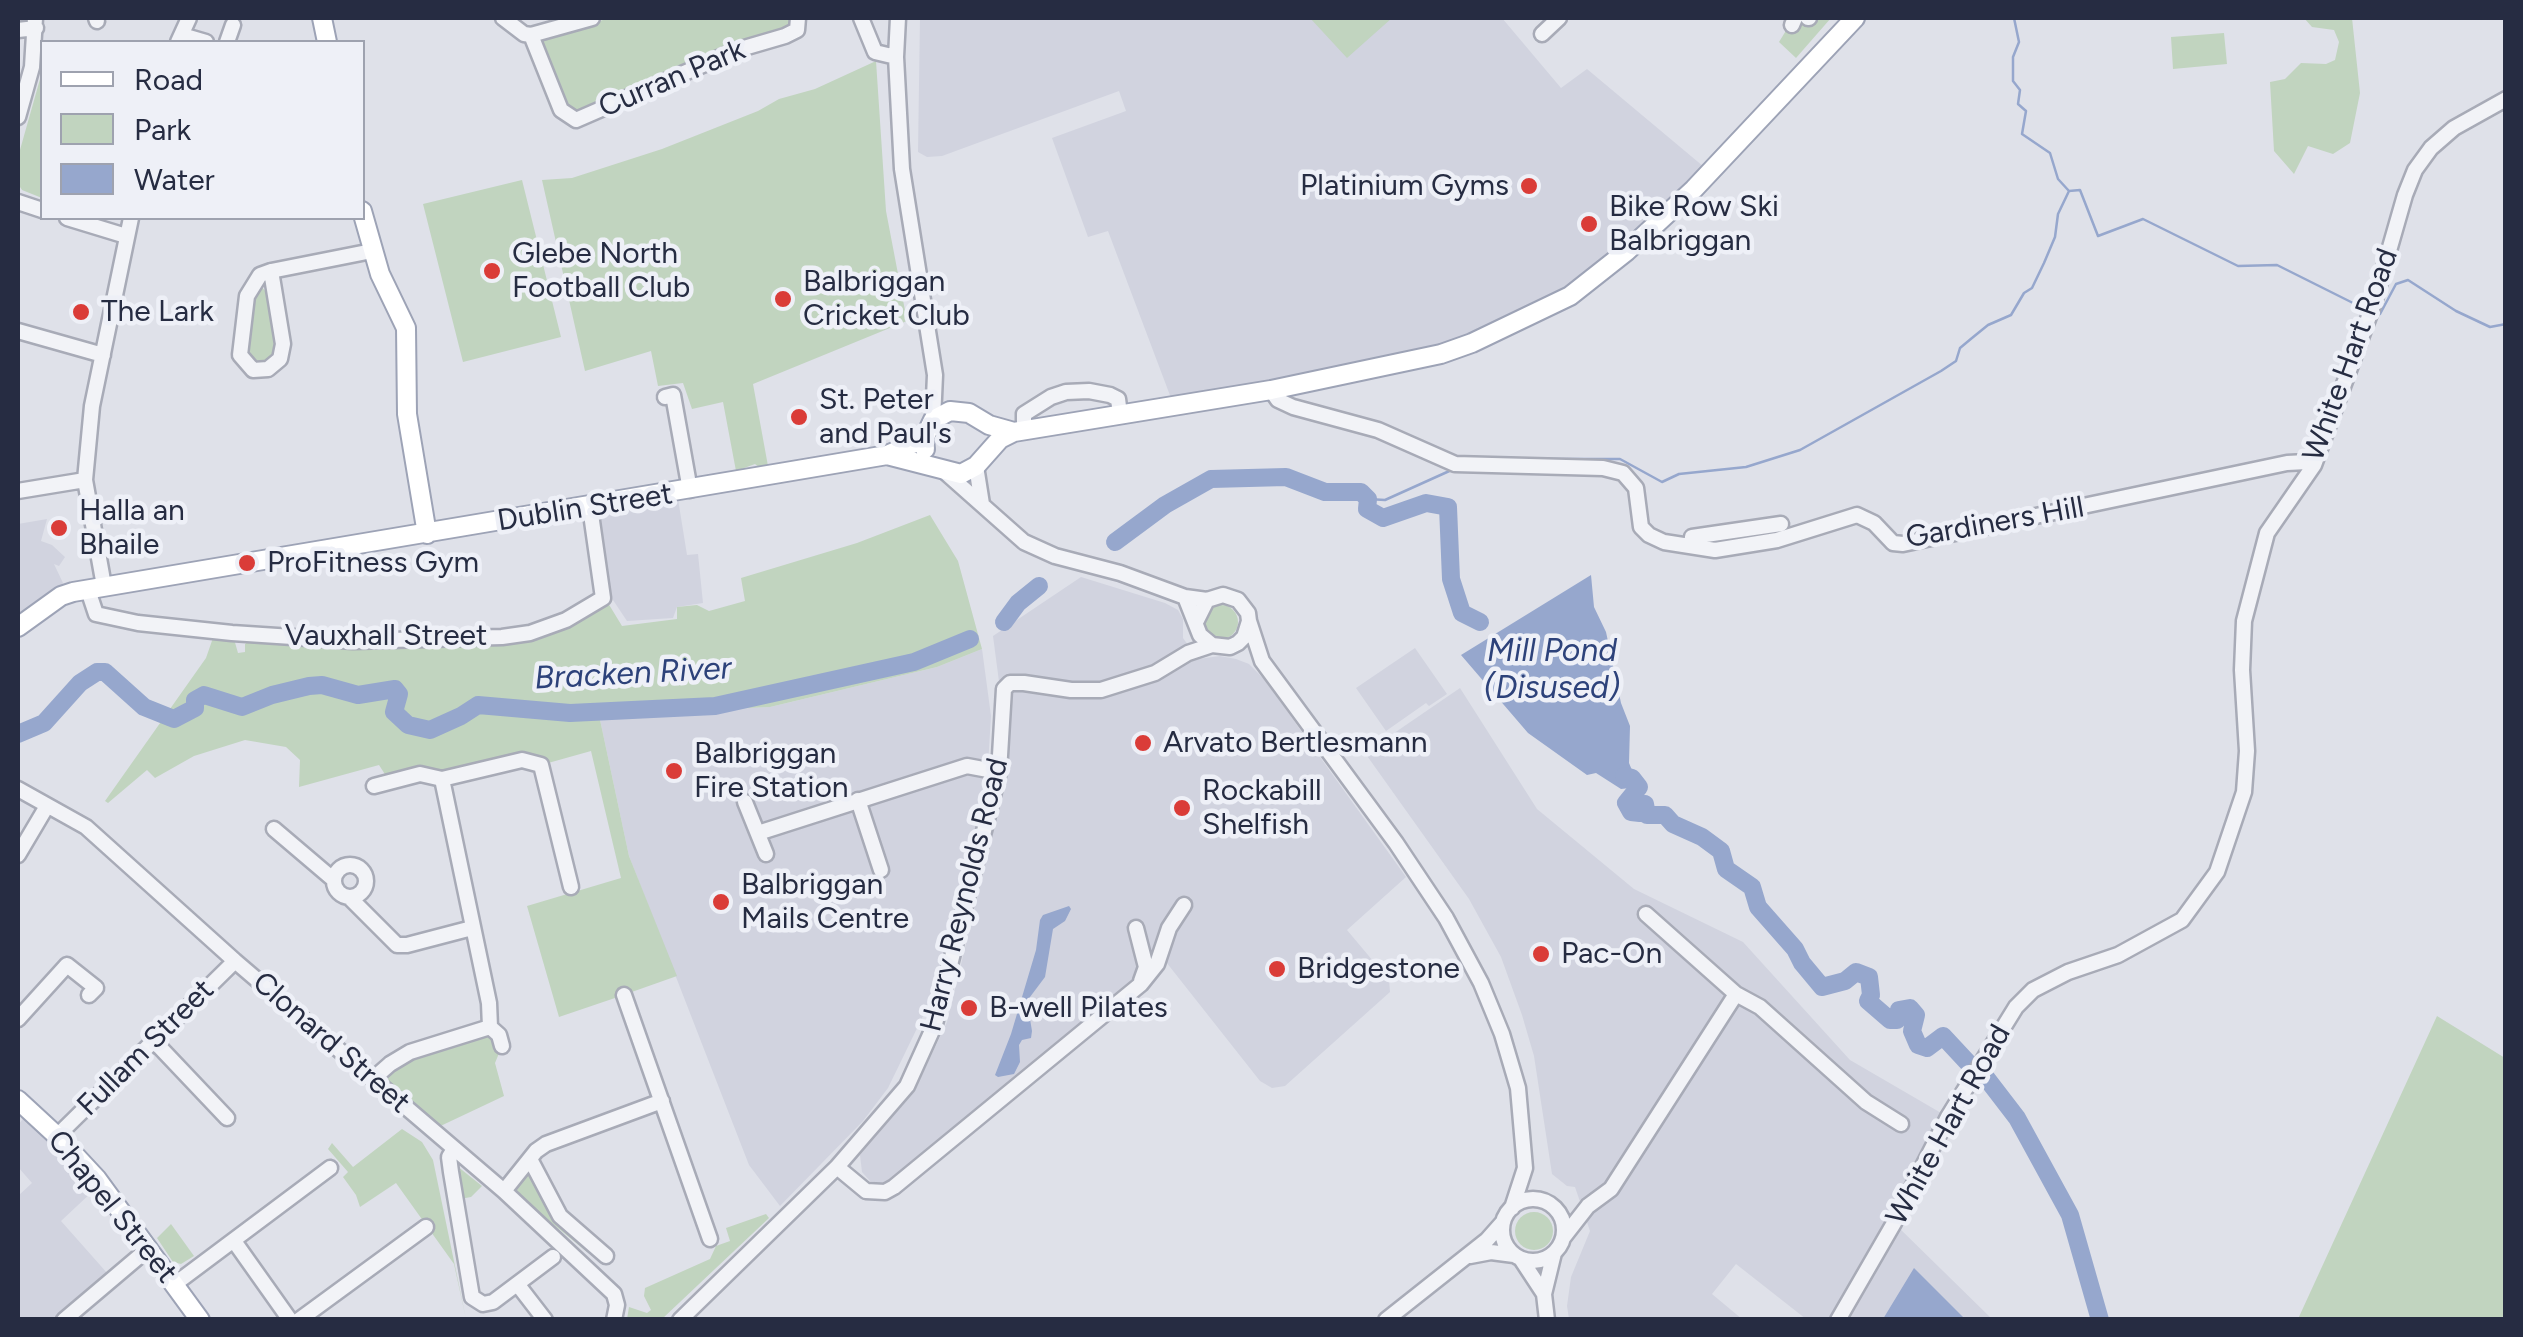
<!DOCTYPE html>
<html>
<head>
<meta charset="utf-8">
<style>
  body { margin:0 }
  #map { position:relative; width:2523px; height:1337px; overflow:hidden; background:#dfe1e9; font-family:Figtree,sans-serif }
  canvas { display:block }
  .frame { position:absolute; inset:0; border:20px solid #262c42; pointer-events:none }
  .legend { position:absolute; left:40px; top:40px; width:325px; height:180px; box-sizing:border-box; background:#eef0f7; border:2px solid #9ea2af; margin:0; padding:12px 18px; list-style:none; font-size:30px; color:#262c42 }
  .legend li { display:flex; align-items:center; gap:20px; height:50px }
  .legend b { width:50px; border:2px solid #9ea2af }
</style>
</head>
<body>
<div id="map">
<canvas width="2523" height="1337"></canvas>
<div class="frame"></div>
<ul class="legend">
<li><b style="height:12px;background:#fff"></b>Road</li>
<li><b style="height:28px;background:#c1d4bf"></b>Park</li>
<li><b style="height:28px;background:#96a7cd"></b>Water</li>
</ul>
</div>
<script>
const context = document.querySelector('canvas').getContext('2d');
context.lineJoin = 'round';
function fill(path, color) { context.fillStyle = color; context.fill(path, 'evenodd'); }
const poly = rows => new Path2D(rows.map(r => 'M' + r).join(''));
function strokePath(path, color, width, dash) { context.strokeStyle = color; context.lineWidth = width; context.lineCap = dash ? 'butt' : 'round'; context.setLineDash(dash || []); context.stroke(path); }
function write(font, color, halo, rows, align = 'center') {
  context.font = font + ' Figtree,sans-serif'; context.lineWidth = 9; context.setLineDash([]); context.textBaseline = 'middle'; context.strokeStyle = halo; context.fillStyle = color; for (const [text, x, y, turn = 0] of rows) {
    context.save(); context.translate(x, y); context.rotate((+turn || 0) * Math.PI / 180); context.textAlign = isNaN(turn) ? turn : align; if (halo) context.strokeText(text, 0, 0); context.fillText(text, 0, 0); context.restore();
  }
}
const built = poly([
  [920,18,1502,18,1561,88,1587,69,1710,172,1570,296,1472,343,1174,406,1108,231,1088,237,1052,138,1126,111,1119,91,942,156,927,157,918,152],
  [678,499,687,555,698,554,703,603,677,607,673,618,627,621,609,594,595,513],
  [47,519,41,541,52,545,65,557,59,566,54,564,63,583,58,594,18,626,18,524],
  [1081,577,1165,603,1178,610,1183,619,1183,638,1198,659,1220,656,1236,659,1249,664,1264,679,1406,877,1347,930,1389,980,1390,992,1285,1086,1272,1088,1260,1081,1155,948,1131,986,884,1184,870,1181,862,1172,860,1155,914,1092,947,1022,989,849,1008,750,993,636],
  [1415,648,1447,694,1429,706,1426,703,1386,731,1356,688],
  [982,649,991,716,986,798,940,981,888,1088,863,1121,780,1206,749,1165,629,856,599,715,770,707,937,667],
  [1460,688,1537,809,1634,889,1743,942,1850,1060,1948,1117,1894,1223,1992,1319,1806,1319,1736,1264,1712,1294,1742,1319,1569,1319,1567,1306,1571,1277,1590,1231,1575,1187,1567,1186,1552,1174,1534,1056,1522,1015,1501,957,1469,899,1365,753],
  [26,1115,93,1191,61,1221,108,1274,52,1319,18,1319,18,1196,32,1183,18,1167,18,1125]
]);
const green = poly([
  [610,18,793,18,793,19,789,28,577,115,565,108,541,45,543,37],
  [1310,18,1392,18,1347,58],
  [1806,18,1831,18,1796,58,1779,42,1787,29],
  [2304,18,2352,18,2360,93,2350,143,2333,154,2308,146,2294,174,2274,151,2270,82,2285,79,2301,63,2326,64,2335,60,2339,42,2334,30,2312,27],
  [2224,33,2227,64,2173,69,2171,37],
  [876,61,886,211,907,321,753,384,768,466,760,468,755,464,736,471,723,402,692,409,683,383,658,386,651,351,585,371,542,180,572,178,662,149,758,111,779,99,815,89],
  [42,72,42,198,22,190,18,184,18,157],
  [522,180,561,337,463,362,423,204],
  [260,285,267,293,276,353,274,358,258,367,245,351,254,290],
  [930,515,958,561,982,649,937,667,770,707,599,715,629,856,677,976,612,999,559,1017,527,906,621,878,591,751,541,765,536,763,390,782,379,765,299,787,300,760,286,747,245,740,194,756,155,778,147,770,108,803,105,801,206,658,214,635,234,639,238,653,245,652,245,644,250,640,560,628,608,603,622,626,677,619,677,607,697,605,709,611,745,601,741,578,857,543],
  '1204 622a17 17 0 1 1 34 0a17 17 0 1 1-34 0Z',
  [2437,1016,2505,1058,2505,1319,2298,1319],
  [490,1027,502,1046,495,1063,504,1096,432,1130,380,1073,390,1064],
  [402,1129,422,1142,433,1160,466,1319,454,1264,396,1183,360,1207,356,1195,343,1177,348,1172,328,1149,332,1143,353,1167],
  [457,1166,482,1186,471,1197,460,1199,455,1167],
  [525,1174,535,1177,590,1247,587,1252,519,1196,515,1186],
  '1515 1231a19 19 0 1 1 38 0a19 19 0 1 1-38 0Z',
  [766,1214,769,1218,662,1319,627,1319,629,1307,647,1313,651,1310,644,1296,645,1288,710,1259,716,1246,730,1241,726,1228],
  [171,1224,194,1256,181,1264,173,1262,157,1238]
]);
const water = poly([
  [1591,575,1594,607,1606,632,1621,703,1630,726,1629,763,1639,787,1621,789,1596,773,1587,775,1528,733,1461,655],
  [1069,906,1071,909,1065,921,1053,929,1045,977,1030,997,1028,1007,1032,1031,1031,1038,1022,1040,1019,1045,1020,1062,1014,1074,998,1077,995,1075,1011,1034,1036,950,1040,920,1043,915],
  [1914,1268,1965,1319,1883,1319]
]);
const stream = poly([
  [2014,18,2019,42,2013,57,2013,81,2020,90,2018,104,2026,111,2022,134,2050,153,2058,179,2069,191,2080,190,2098,236,2143,219,2238,266,2277,265,2367,310],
  [2374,312,2380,314,2396,284,2408,280,2456,311,2490,327,2506,324],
  [1525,459,1620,459,1662,482,1679,474,1746,467,1800,450,1941,371,1956,361,1960,348,1972,338,1988,325,2011,315,2024,293,2032,288,2044,263,2055,237,2058,214,2069,191],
  [1368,499,1385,500,1456,468]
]);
const river = poly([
  [1115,542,1165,505,1211,479,1286,477,1325,492,1361,492,1368,499,1367,509,1383,518,1426,503,1448,507,1451,579,1462,613,1480,622],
  [1004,622,1018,603,1039,586],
  [18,734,44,723,80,683,97,672,105,672,144,707,174,719,195,708,195,700,204,695,242,707,272,695,309,686,322,685,358,695,395,689,399,694,394,712,408,725,430,730,461,716,478,705,570,713,715,706,914,662,970,639],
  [1624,776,1632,778,1639,787,1626,803,1631,812,1640,813,1645,804,1647,815,1665,815,1673,824,1702,837,1721,851,1726,869,1752,887,1758,907,1795,949,1802,963,1822,987,1845,981,1856,972,1869,977,1871,995,1868,1001,1890,1020,1897,1020,1899,1010,1910,1008,1916,1015,1912,1031,1918,1045,1927,1048,1943,1036,1970,1065],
  [1984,1075,2017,1118,2070,1215,2100,1320]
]);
const minor = poly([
  [96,18,97,21],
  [503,18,524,34,531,35],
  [861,18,875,52,896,57],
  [898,18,896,57,902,169,935,375,933,420],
  [1808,18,1809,18],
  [1792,25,1795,18],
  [18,30,36,28],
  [1542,34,1559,18],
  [182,35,206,42],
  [531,35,561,110,576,120,737,50,785,36,797,30,798,18],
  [531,35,592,18],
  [178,42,189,18],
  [227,42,233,25],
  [18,117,32,67,35,18],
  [18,202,42,210],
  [67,218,126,236],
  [271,271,283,344,280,359,268,369,253,370,240,355,247,296,260,275,271,271,372,251],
  [18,331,103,355],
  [1271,390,1278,400,1293,407,1378,430,1455,464,1603,468,1623,473,1636,488,1641,527,1649,535,1664,542,1715,550,1777,540,1857,515,1874,523,1893,543,1903,544,2287,463,2307,462,2314,465],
  [665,397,673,395,690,490],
  [1024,430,1024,414,1051,397,1066,392,1089,391,1110,395,1118,399,1120,414],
  [976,466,982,504],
  [945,472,1024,542,1055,556,1120,573,1185,597,1207,600],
  [18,491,85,480],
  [1691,546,1692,537,1781,524],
  [104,586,85,480,92,406,131,218],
  [88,590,96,614,138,623,232,633,353,641,502,637,530,633,566,620,603,598,590,507],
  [1185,597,1200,635,1212,645,1230,647,1238,643,1244,637,1249,621,1248,613,1238,600,1223,595,1207,600,1197,620],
  [1249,621,1262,661,1396,843,1446,918,1481,983,1502,1034,1518,1088,1525,1168,1512,1208],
  [442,779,489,1003,490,1027,499,1035,502,1046],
  [374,786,420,774,442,779,522,760,541,765,571,887],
  [18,789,86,827,235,961,504,1191,614,1294,617,1305,614,1320],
  [858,800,881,870],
  [745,802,766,854],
  [274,829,334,880],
  [758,833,967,766,999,772],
  [18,855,47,806],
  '334 881a16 16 0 1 1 32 0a16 16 0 1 1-32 0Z',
  [349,897,397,945,407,945,472,928],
  [1136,928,1146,967,1141,981],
  [1736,994,1760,1007,1866,1102,1901,1124],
  [624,995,710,1239],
  [18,1019,67,965,96,988,89,995],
  [153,1040,227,1118],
  [373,1079,390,1064,410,1052,490,1027],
  [57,1136,235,961],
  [454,1149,449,1157,451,1172,472,1297,483,1304,493,1302,553,1257],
  [530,1159,560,1216,606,1256],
  [837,1167,866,1191,885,1192,894,1187,1141,984,1157,964,1169,928,1184,905],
  [504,1191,536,1151,546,1144,662,1101],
  '1502 1230a31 31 0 1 1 62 0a31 31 0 1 1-62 0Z',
  [1563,1238,1588,1206,1611,1189,1736,994,1646,914],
  [234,1241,290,1320],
  [1470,1256,1491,1252,1514,1255],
  [1521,1259,1544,1294],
  [175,1284,330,1168],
  [518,1285,545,1320],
  [64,1320,149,1248],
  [299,1320,426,1227],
  [680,1320,837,1167,907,1086,935,1024,999,772,1004,689,1010,683,1024,683,1071,690,1101,690,1155,673,1188,653,1212,645],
  [1386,1320,1487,1240,1503,1222],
  [1547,1320,1544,1294,1554,1253],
  [1838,1320,1894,1223,1948,1117,2016,1007,2033,990,2068,972,2118,955,2182,920,2217,872,2244,792,2247,751,2242,670,2244,621,2267,533,2314,465,2374,303,2405,195,2415,170,2431,148,2454,128,2506,99]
]);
const major = poly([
  [322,18,327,42],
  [362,211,380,274,406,328,407,414,427,534],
  [925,449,924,439,933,420,950,411,969,413,989,425,1014,432],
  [887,455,961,474,976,466,1000,439,1014,432,1271,390,1441,354,1472,343,1570,296,1627,251,1694,189,1855,18],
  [18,627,61,596,73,592,887,455,924,439],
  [18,1100,57,1136,97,1179,200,1320]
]);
const markers = [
  [1529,186,10,"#da3c38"],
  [1589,224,10,"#da3c38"],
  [492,271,10,"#da3c38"],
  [783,299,10,"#da3c38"],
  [81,312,10,"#da3c38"],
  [799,417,10,"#da3c38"],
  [59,528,10,"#da3c38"],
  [247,563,10,"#da3c38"],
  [1143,743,10,"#da3c38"],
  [674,771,10,"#da3c38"],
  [1182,808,10,"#da3c38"],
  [721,902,10,"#da3c38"],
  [1541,954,10,"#da3c38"],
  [1277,969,10,"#da3c38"],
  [969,1008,10,"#da3c38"]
];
const streetNames = [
  ["Curran Park",672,79,-23],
  ["White Hart Road",2351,355,-70],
  ["Dublin Street",585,508,-9],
  ["Gardiners Hill",1995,523,-10],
  ["Vauxhall Street",386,636],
  ["Harry Reynolds Road",965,895,-76],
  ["Clonard Street",331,1043,41],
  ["Fullam Street",146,1048,-45],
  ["White Hart Road",1949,1125,-61],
  ["Chapel Street",112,1207,51]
];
const poiNames = [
  ["Platinium Gyms",1509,186,"right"],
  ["Bike Row Ski",1609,207],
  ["Balbriggan",1609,241],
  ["Glebe North",512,254],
  ["Football Club",512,288],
  ["Balbriggan",803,282],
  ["Cricket Club",803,316],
  ["The Lark",101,312],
  ["St. Peter",819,400],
  ["and Paul's",819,434],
  ["Halla an",79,511],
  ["Bhaile",79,545],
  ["ProFitness Gym",267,563],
  ["Arvato Bertlesmann",1163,743],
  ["Balbriggan",694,754],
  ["Fire Station",694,788],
  ["Rockabill",1202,791],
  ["Shelfish",1202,825],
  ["Balbriggan",741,885],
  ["Mails Centre",741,919],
  ["Pac-On",1561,954],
  ["Bridgestone",1297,969],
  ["B-well Pilates",989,1008]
];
const waterNames = [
  ["Mill Pond",1552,652],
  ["(Disused)",1552,689],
  ["Bracken River",633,674,-3]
];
fill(built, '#d1d3df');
fill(green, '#c1d4bf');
fill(water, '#96a7cd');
strokePath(stream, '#96a7cd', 2.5);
strokePath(river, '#96a7cd', 18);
strokePath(minor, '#a8abb7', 19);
strokePath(major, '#9da3b6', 22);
strokePath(minor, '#f2f3f7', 14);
strokePath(major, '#fff', 18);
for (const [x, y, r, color] of markers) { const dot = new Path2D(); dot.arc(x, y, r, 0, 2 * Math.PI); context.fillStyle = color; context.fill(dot); strokePath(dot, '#eef0f7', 4); }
write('30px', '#262c42', '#eef0f7', streetNames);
write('30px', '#262c42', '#eef0f7', poiNames, 'left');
write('italic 32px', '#2d427a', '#eef0f7', waterNames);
</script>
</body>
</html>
